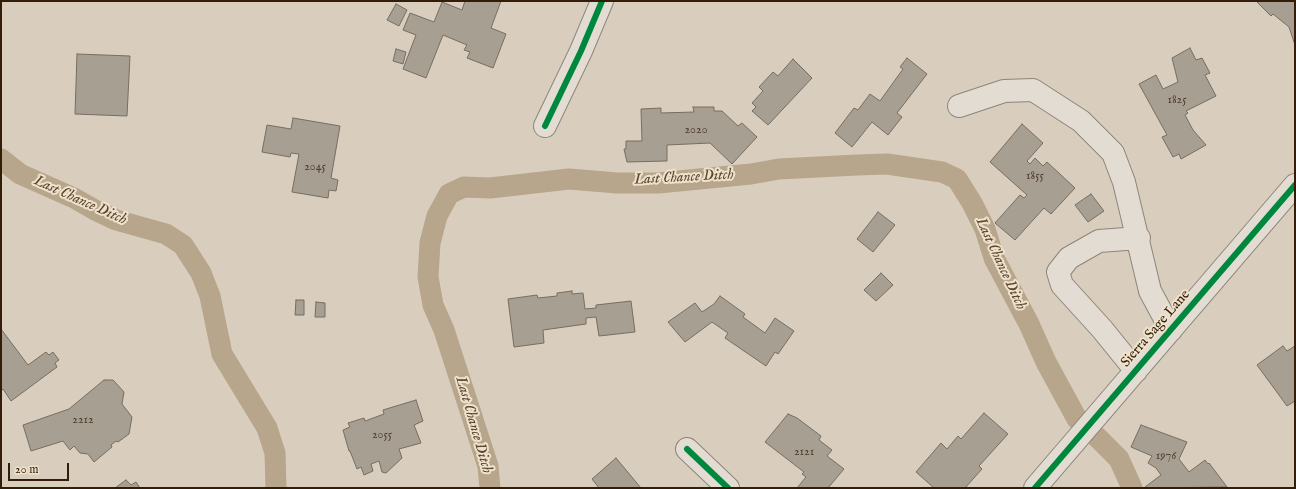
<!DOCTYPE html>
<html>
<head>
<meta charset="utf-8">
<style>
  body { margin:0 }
  #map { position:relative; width:1296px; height:489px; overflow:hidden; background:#d9cebd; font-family:"IM FELL English",serif }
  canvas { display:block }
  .frame { position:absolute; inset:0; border:2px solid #321d09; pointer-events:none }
  .scale { position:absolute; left:8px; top:463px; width:61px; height:18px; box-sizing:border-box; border:2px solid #321d09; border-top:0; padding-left:5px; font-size:12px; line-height:14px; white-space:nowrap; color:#321d09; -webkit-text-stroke:3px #efe2cc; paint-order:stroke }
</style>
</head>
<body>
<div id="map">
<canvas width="1296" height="489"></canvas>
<div class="frame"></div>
<div class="scale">20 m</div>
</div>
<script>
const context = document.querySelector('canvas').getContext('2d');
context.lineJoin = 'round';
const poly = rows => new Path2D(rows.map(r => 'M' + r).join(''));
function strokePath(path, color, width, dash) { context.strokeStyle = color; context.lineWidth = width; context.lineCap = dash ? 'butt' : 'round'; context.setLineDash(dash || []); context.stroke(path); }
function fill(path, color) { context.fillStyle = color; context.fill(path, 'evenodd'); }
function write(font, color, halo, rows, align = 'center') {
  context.font = font + ' "IM FELL English",serif'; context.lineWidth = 4; context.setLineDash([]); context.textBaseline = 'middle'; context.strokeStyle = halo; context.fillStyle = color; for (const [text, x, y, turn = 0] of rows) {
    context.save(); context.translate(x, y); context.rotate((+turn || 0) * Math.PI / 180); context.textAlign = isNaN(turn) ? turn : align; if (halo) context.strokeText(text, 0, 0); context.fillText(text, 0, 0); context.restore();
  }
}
const canal = poly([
  [1,159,20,174,74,198,95,210,116,220,166,234,183,245,201,273,210,296,222,354,267,428,275,453,276,488],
  [1097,437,1119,459,1132,488],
  [490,488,488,466,444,330,433,305,428,277,430,243,437,216,449,194,464,187,490,188,569,179,617,183,658,183,751,174,779,169,857,165,887,164,942,172,957,179,972,203,985,229,994,258,1029,324,1046,362,1077,419]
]);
const building = poly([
  [465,1,501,1,491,28,506,34,493,68,467,58,470,52,464,50,467,45,443,35,426,78,403,69,416,35,403,30,410,13,434,22,442,2,462,10,465,1],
  [1256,1,1295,1,1295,45,1289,27,1273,14,1271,16,1256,1],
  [396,4,407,10,399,26,387,20,396,4],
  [1190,48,1196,60,1202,58,1210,73,1205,75,1216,96,1186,111,1188,113,1185,115,1193,130,1206,145,1181,159,1179,154,1173,157,1162,137,1167,135,1139,84,1156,75,1163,89,1178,82,1172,58,1190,48],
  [396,49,406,52,403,64,393,61,396,49],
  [77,54,130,56,127,116,75,114,77,54],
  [907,58,927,74,897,113,902,117,888,135,872,122,852,147,835,133,854,108,858,110,870,94,880,101,903,69,900,67,907,58],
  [793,59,812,78,768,125,752,111,756,107,752,103,763,91,759,87,773,72,778,76,793,59],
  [693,107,714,107,714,111,722,111,738,126,742,123,757,137,732,164,710,143,667,145,667,161,627,162,624,149,626,149,626,141,642,141,641,109,661,108,661,113,694,112,693,107],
  [293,118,340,126,331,178,338,180,336,191,329,190,328,198,292,192,299,154,291,153,290,157,262,152,267,125,291,129,293,118],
  [1022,124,1043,143,1027,161,1030,164,1035,158,1043,166,1047,162,1075,188,1051,214,1044,208,1015,240,995,223,1020,195,1024,198,1027,195,990,162,1022,124],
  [1091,194,1104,211,1088,222,1075,205,1091,194],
  [878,212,895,225,873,252,857,239,878,212],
  [881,273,893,285,876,301,864,290,881,273],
  [572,291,572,294,583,293,585,309,596,308,596,305,631,301,635,332,599,336,596,317,586,318,586,324,543,330,544,343,514,347,508,299,537,295,538,298,557,296,557,293,572,291],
  [720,296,745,314,743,317,765,333,775,318,794,331,778,354,775,352,766,366,725,338,728,333,712,322,685,342,668,322,695,303,702,312,714,304,720,296],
  [296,300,304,300,304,315,295,315,296,300],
  [316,302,325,303,325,317,315,317,316,302],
  [1,329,28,365,46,352,49,355,53,352,59,360,55,363,57,367,11,401,3,389,1,391,1,329],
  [1283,346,1287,351,1295,346,1295,401,1287,406,1257,365,1283,346],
  [104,380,113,380,124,392,122,404,132,417,129,434,118,442,116,441,111,445,112,447,94,462,88,454,80,453,74,446,70,450,63,441,31,451,23,425,69,409,104,380],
  [416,400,423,421,414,425,421,443,399,449,402,458,386,473,382,472,379,461,371,464,373,471,364,475,361,467,357,469,350,451,349,451,343,430,350,427,348,423,364,418,365,421,384,414,383,410,416,400],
  [984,413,1008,434,979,466,982,469,965,488,934,488,916,472,941,443,947,449,958,436,961,439,984,413],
  [788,414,797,418,821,436,819,440,832,450,827,456,844,469,828,488,797,488,806,477,802,474,804,472,765,442,788,414],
  [1141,425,1187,442,1179,459,1189,472,1205,460,1208,464,1209,463,1227,487,1146,488,1145,487,1161,475,1156,468,1148,463,1152,456,1131,447,1141,425],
  [616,458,641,488,599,488,592,479,616,458],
  [126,480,131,485,136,482,140,488,115,488,126,480]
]);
const minor = poly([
  [959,106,1004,91,1033,90,1081,121,1113,153,1124,182,1150,291,1171,330],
  [545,126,581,51,602,1],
  [1136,371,1102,329,1062,285,1058,272,1069,258,1099,241,1139,238],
  [687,449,728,488],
  [1035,488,1295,185]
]);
const cycleway = poly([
  [545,126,581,51,602,1],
  [687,449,728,488],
  [1035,488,1295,185]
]);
const numberNames = [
  ["1825",1177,101],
  ["2020",696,131],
  ["2045",315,168],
  ["1855",1035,177],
  ["2212",83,421],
  ["2055",382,436],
  ["2121",804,453],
  ["1976",1166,457]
];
const streetNames = [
  ["Sierra Sage Lane",1156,329,-49]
];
const waterNames = [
  ["Last Chance Ditch",684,178,-3],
  ["Last Chance Ditch",80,201,24],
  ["Last Chance Ditch",1000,264,65],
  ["Last Chance Ditch",473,425,74]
];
strokePath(canal, '#b7a58c', 21);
fill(building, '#a89f93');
strokePath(building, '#766d61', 1);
strokePath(minor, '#8e8579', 24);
strokePath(minor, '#e2dcd3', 22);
strokePath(cycleway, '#00873e', 6);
write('12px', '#503e2c', null, numberNames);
write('14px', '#321d09', '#efe2cc', streetNames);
write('italic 15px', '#5c4730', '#efe2cc', waterNames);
</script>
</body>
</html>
